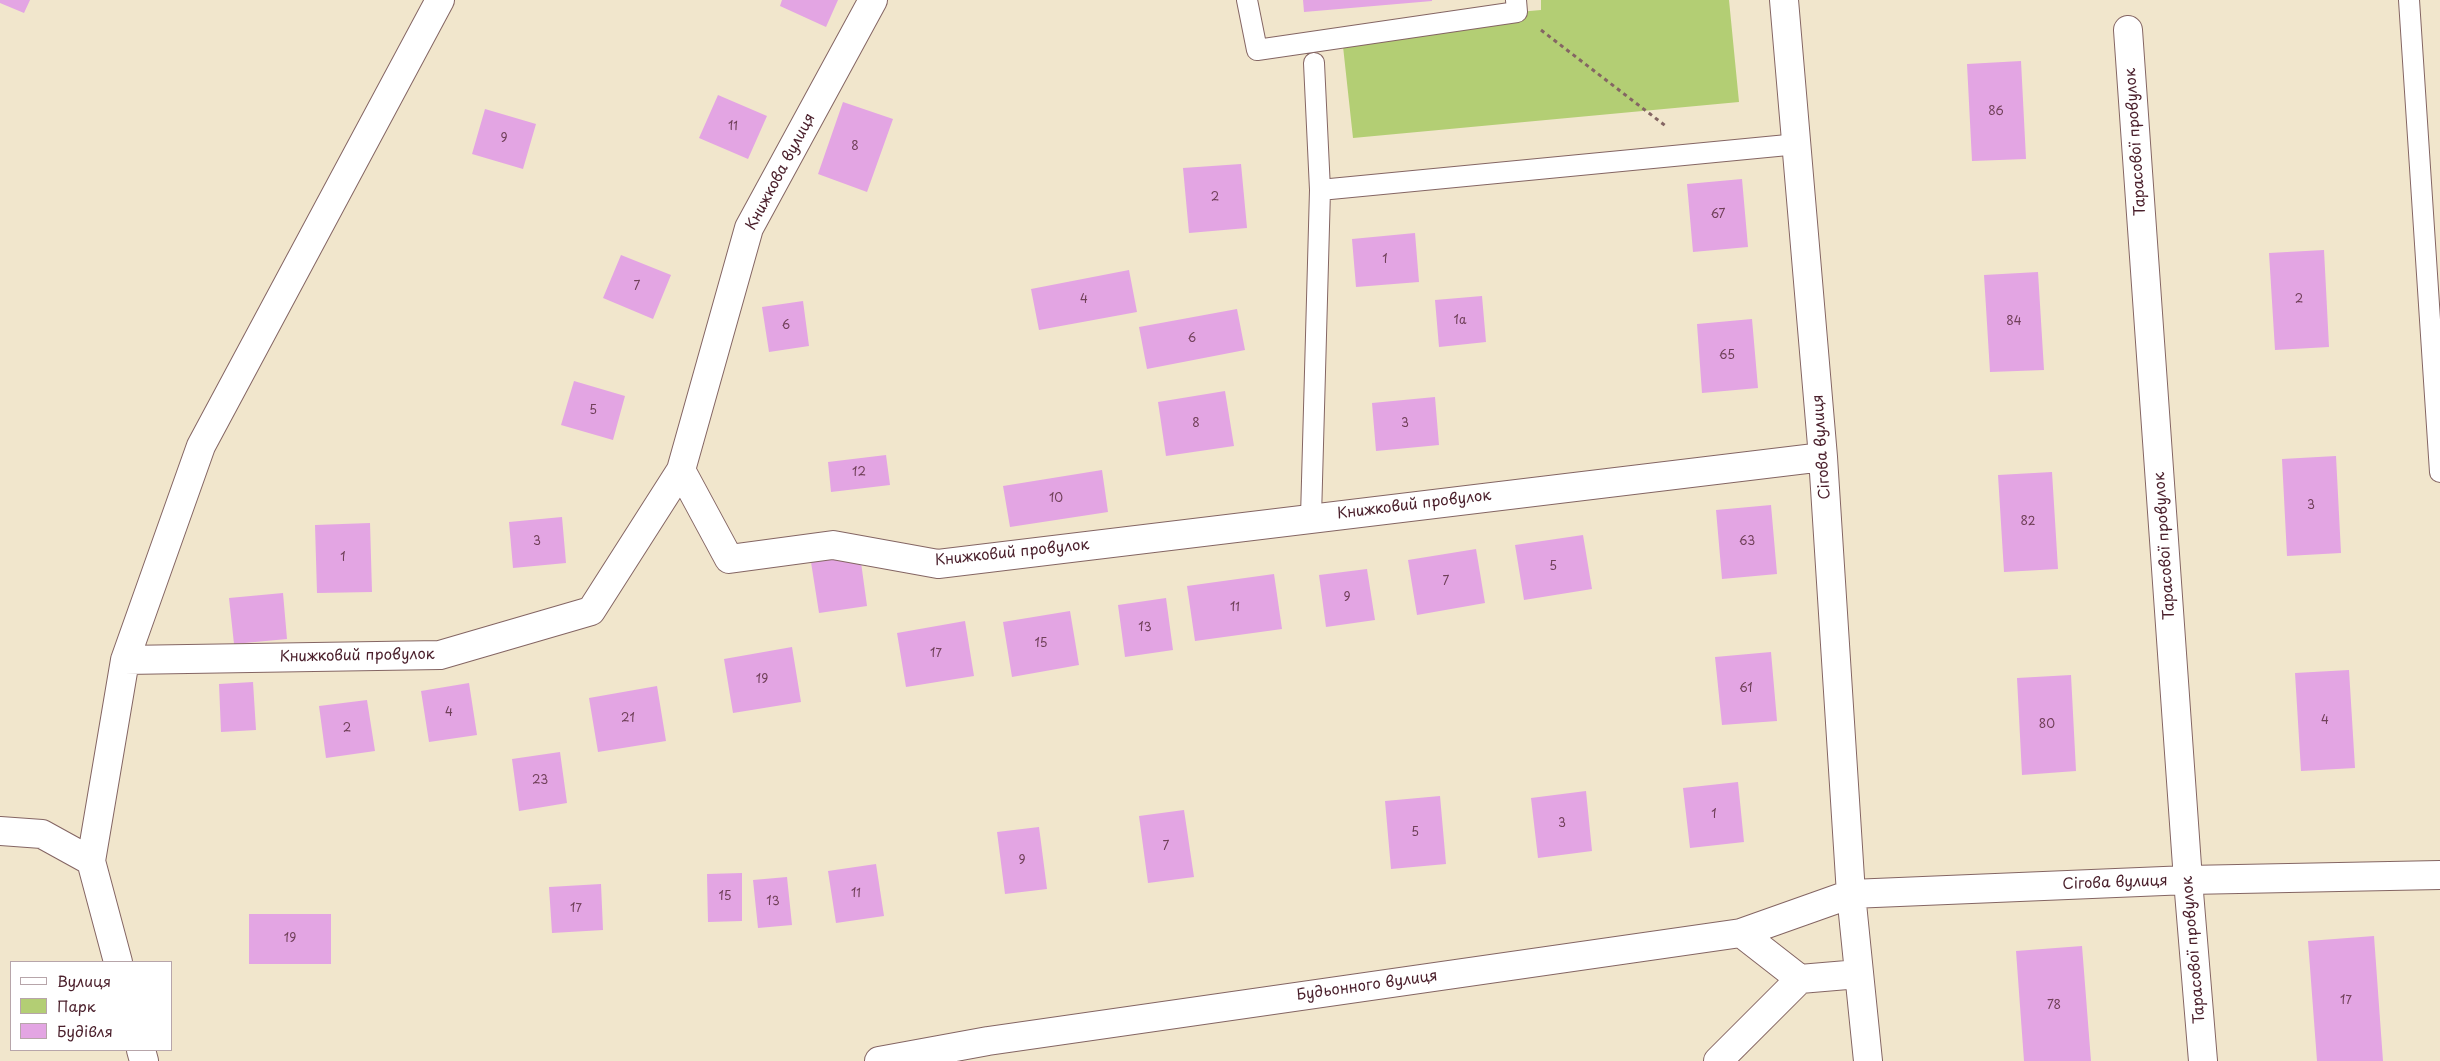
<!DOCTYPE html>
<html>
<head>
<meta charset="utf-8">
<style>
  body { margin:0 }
  #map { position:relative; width:2440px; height:1061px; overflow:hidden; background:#f1e6cc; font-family:"Playpen Sans",sans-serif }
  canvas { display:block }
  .legend { position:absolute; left:10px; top:961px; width:162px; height:90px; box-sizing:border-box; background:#fff; border:1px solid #b7a5aa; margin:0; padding:6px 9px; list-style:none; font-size:15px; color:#4a1f2b }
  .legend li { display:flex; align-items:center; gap:10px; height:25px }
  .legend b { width:25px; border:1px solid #b7a5aa }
</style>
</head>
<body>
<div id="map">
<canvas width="2440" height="1061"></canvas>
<ul class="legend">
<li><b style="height:6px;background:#fff"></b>Вулиця</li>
<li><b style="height:14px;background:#b3ce74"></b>Парк</li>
<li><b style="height:14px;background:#e3a5e3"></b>Будівля</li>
</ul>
</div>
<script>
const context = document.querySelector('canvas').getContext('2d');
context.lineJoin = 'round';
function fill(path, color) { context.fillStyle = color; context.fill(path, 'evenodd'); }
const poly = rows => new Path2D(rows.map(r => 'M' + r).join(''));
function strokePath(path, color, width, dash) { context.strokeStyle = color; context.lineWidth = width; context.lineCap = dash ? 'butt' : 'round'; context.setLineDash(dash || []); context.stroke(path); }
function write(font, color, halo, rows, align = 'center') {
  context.font = font + ' "Playpen Sans",sans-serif'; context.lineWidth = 4.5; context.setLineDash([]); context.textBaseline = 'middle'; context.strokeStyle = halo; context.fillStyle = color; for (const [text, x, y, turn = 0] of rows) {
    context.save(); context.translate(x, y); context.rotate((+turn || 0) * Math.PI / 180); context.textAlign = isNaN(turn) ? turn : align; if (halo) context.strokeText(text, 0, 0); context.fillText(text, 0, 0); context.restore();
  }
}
const green = poly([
  [1541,0,1729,0,1739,102,1353,138,1341,28,1541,10]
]);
const building = poly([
  [0,0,30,0,24,13,0,3],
  [782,0,838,0,826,27,780,6],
  [1303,0,1432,0,1432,1,1304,12],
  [2021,61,2026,159,1972,161,1967,64],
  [718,95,767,116,748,159,699,138],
  [843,102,893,119,867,192,818,174],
  [485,109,536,124,523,169,472,154],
  [1241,164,1247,228,1189,233,1183,168],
  [1742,179,1748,247,1693,252,1687,184],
  [1415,233,1419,282,1356,287,1352,239],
  [2324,250,2329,347,2275,350,2269,253],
  [621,255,671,275,653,319,603,298],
  [1129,270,1137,312,1039,330,1031,289],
  [2038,272,2044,370,1990,372,1984,275],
  [1482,296,1486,342,1439,347,1435,300],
  [803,301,809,346,769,352,762,307],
  [1237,309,1245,350,1147,369,1139,327],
  [1752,319,1758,388,1702,393,1697,324],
  [574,381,625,396,613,440,561,425],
  [1225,391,1234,446,1166,456,1158,402],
  [1435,397,1439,445,1376,451,1372,403],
  [886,455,890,485,831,492,828,462],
  [2336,456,2341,553,2287,556,2282,459],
  [1102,470,1108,512,1010,527,1003,486],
  [2052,472,2058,569,2004,572,1998,475],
  [1771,505,1777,574,1722,579,1716,510],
  [562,517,566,563,513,568,509,522],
  [370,523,372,592,317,593,315,525],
  [1583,535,1592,589,1524,600,1515,545],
  [1476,549,1485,603,1417,615,1408,560],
  [860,555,867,606,819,613,811,562],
  [1367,569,1375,620,1326,627,1319,575],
  [1274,574,1282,629,1195,641,1187,586],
  [283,593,287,639,234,644,229,598],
  [1166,598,1173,650,1125,657,1118,605],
  [1070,611,1079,665,1012,677,1003,622],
  [965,621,974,676,906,687,897,633],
  [792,647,801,702,733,713,724,659],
  [1771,652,1777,721,1722,725,1715,657],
  [2349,670,2355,768,2301,771,2295,673],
  [2071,675,2076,771,2022,775,2017,678],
  [253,682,256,730,221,732,219,684],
  [469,683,477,735,429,742,421,691],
  [657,686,666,741,598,752,589,698],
  [367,700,375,751,326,758,319,706],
  [560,752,567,803,519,811,512,759],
  [1738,782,1744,842,1690,848,1683,788],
  [1586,791,1592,851,1538,858,1531,798],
  [1440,796,1446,864,1391,869,1385,801],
  [1184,810,1194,877,1148,883,1139,816],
  [1039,827,1047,889,1005,894,997,832],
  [876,864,884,916,836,923,828,871],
  [742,873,742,921,708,922,707,874],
  [787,877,792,925,758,928,753,880],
  [601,884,603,930,552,933,549,887],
  [249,914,331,914,331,964,249,964],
  [2374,936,2383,1061,2317,1061,2308,941],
  [2082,946,2091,1061,2024,1061,2016,951]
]);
const path = poly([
  [1541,30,1667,127]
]);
const lane = poly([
  [1247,0,1257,50,1517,12,1516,0],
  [2409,0,2440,472],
  [1320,190,1798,144],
  [1311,517,1320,190,1314,63]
]);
const street = poly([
  [1784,0,1823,457,1851,894,1868,1061],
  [2128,30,2188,880,2203,1061],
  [681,470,749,228,873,0],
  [125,660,440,655,591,611,681,470,729,559,833,545,938,564,1823,457],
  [0,831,42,834,91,861],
  [1741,933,1800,979],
  [118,962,91,861,125,660,201,446,440,0],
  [141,1050,144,1061],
  [879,1061,988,1041,1741,933,1851,894,2188,880,2440,875],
  [1718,1061,1800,979,1859,974]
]);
const numberNames = [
  ["86",1996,112],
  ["11",733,127],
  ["9",504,139],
  ["8",855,147],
  ["2",1215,198],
  ["67",1718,215],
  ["1",1385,260],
  ["7",637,287],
  ["4",1084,300],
  ["2",2299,300],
  ["1а",1460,321],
  ["84",2014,322],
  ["6",786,326],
  ["6",1192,339],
  ["65",1727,356],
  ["5",593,411],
  ["8",1196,424],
  ["3",1405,424],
  ["12",859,473],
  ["10",1056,499],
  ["3",2311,506],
  ["82",2028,522],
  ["3",537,542],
  ["63",1747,542],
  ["1",343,558],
  ["5",1553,567],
  ["7",1446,582],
  ["9",1347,598],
  ["11",1235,608],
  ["13",1145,628],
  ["15",1041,644],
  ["17",936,654],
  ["19",762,680],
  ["61",1746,689],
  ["4",449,713],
  ["21",628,719],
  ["4",2325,721],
  ["80",2047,725],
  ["2",347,729],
  ["23",540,781],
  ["1",1714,815],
  ["3",1562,824],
  ["5",1415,833],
  ["7",1166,847],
  ["9",1022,861],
  ["11",856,894],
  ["15",725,897],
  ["13",773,902],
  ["17",576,909],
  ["19",290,939],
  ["17",2346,1001],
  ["78",2054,1006]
];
const streetNames = [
  ["Тарасової провулок",2136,142,-94],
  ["Книжкова вулиця",781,172,-62],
  ["Сігова вулиця",1822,447,-94],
  ["Книжковий провулок",1414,505,-7],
  ["Тарасової провулок",2165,546,-94],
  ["Книжковий провулок",1012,553,-6],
  ["Книжковий провулок",357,656,-1],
  ["Сігова вулиця",2115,883,-2],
  ["Тарасової провулок",2194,950,-95],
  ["Будьонного вулиця",1367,986,-8]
];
fill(green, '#b3ce74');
fill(building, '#e3a5e3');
strokePath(lane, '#846563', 22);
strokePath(street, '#846563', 30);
strokePath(path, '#846563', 3, [4, 4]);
strokePath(lane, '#fff', 20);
strokePath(street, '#fff', 28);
write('12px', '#704059', null, numberNames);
write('15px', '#4a1f2b', '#fff', streetNames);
</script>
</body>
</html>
